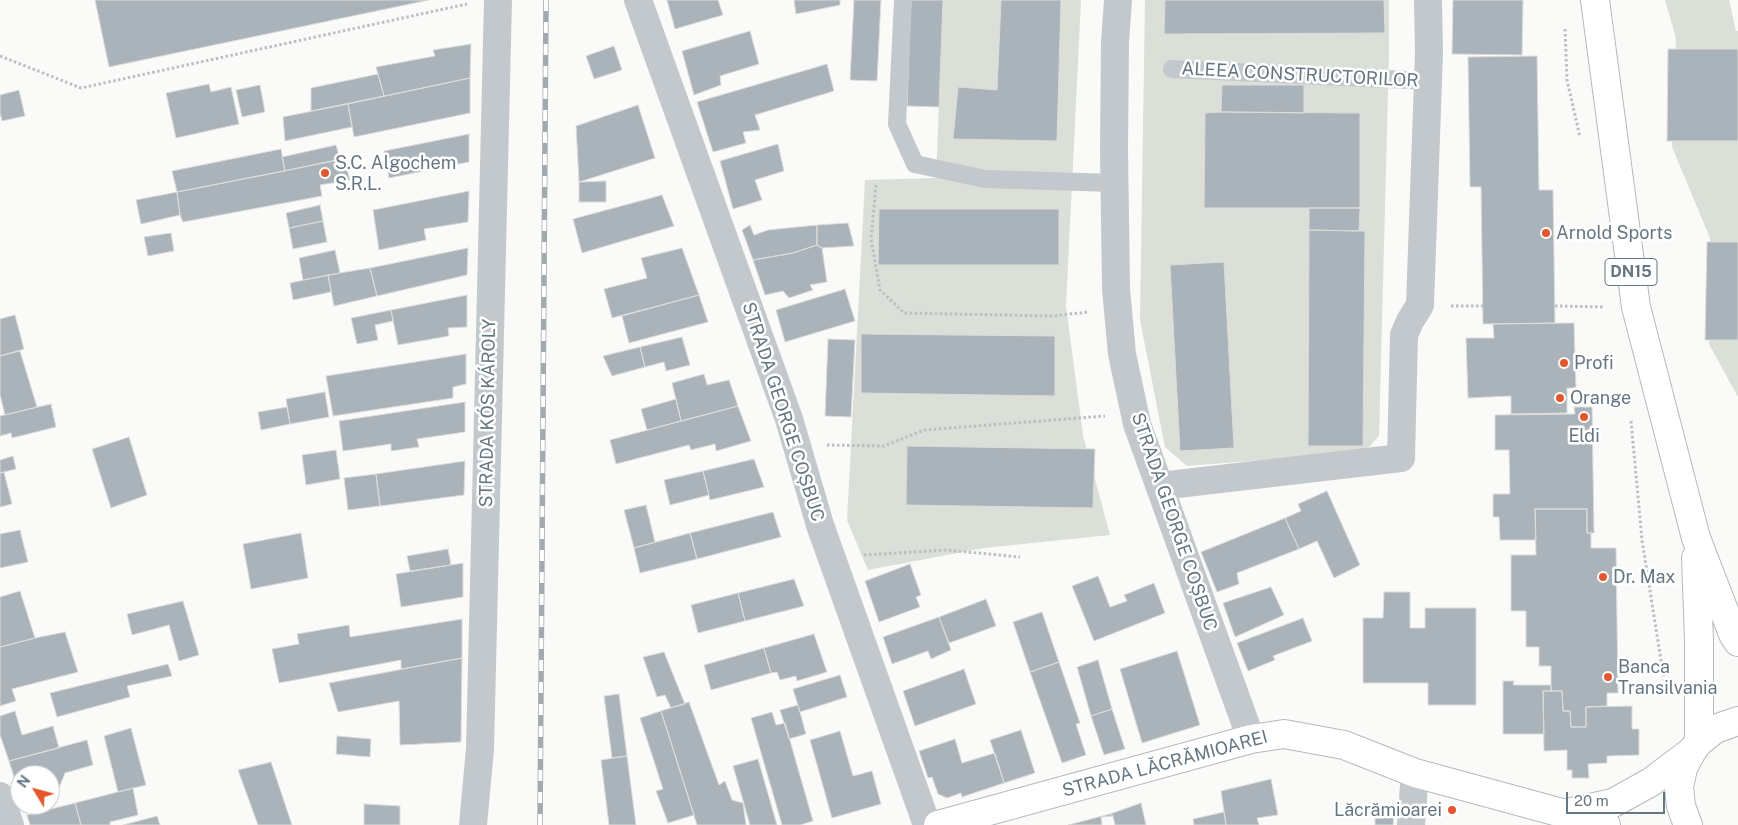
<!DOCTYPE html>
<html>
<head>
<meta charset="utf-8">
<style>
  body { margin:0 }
  #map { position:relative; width:1738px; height:825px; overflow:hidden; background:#fafaf8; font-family:"Public Sans",sans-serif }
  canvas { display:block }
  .north { position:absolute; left:10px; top:765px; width:50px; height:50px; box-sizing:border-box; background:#fff; border:1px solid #c1c8cd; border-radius:50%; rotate:307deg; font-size:14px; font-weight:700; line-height:20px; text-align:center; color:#657683 }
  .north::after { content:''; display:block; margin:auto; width:18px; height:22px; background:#e4572e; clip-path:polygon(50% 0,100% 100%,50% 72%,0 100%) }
  .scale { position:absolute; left:1566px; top:792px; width:99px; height:22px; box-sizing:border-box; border:2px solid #657683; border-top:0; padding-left:6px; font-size:15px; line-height:18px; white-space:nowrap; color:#657683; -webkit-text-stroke:4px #fff; paint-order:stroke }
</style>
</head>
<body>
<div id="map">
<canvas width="1738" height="825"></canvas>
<div class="north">N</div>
<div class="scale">20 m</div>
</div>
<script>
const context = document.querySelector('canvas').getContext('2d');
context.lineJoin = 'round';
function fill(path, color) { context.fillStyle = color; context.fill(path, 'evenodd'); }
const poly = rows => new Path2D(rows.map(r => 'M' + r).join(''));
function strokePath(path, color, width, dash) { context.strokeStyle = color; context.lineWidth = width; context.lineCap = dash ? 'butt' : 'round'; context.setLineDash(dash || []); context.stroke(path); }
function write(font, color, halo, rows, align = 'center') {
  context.font = font + ' "Public Sans",sans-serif'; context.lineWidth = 5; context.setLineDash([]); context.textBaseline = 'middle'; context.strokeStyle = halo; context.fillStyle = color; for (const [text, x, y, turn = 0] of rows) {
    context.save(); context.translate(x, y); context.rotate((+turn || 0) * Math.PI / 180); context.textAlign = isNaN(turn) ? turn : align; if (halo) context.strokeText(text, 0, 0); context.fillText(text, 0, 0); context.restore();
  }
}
const green = poly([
  [943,0,1081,0,1066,306,1083,435,1110,535,984,548,868,570,847,520,865,180,936,178],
  [1145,0,1389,0,1389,53,1379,436,1364,452,1187,466,1165,447,1140,320],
  [1665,0,1729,0,1736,31,1738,31,1738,397,1709,344,1710,238,1672,147,1676,38]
]);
const building = poly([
  [95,0,429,0,109,67,95,0],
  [667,0,718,0,723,15,675,29,667,0],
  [794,0,840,0,840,5,796,14,794,0],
  [854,0,881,0,877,81,850,80,854,0],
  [911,0,943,0,939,107,907,106,911,0],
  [1001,0,1061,0,1057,141,953,139,958,87,997,90,1001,0],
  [1165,0,1384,0,1385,33,1164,34,1165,0],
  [1453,0,1523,0,1522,55,1452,54,1453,0],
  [750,31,759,64,720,76,721,85,694,95,682,51,750,31],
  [471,44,470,78,384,96,376,67,435,56,433,50,471,44],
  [614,46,622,70,594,79,586,56,614,46],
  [1668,49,1738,49,1738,141,1667,141,1668,49],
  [1537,56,1539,190,1553,190,1555,323,1483,324,1481,187,1470,187,1468,57,1537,56],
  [827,64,834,91,755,115,760,130,743,132,746,143,713,152,697,102,827,64],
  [378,74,384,96,311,111,311,88,378,74],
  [470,78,470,113,354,137,348,104,470,78],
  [209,84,211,92,231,87,239,124,176,138,166,93,209,84],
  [260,85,265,112,242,117,236,90,260,85],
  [1222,85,1304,85,1304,113,1221,112,1222,85],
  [19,90,25,116,2,121,0,113,0,95,19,90],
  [348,104,352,127,285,141,283,117,348,104],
  [638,105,655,158,579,182,576,126,638,105],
  [1221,112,1360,113,1360,208,1204,208,1205,113,1221,112],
  [469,134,469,162,389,178,384,151,469,134],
  [778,144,784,171,755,180,762,200,733,209,720,161,778,144],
  [336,145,340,159,285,171,282,157,336,145],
  [281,149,285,171,177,192,172,171,281,149],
  [344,159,350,180,320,185,322,196,183,222,180,215,177,192,344,159],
  [606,181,606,202,579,202,579,182,606,181],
  [469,191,468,222,424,229,426,240,379,250,373,210,469,191],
  [177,192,180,215,141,224,136,200,177,192],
  [662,195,674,226,582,253,573,219,662,195],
  [320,205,323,221,289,228,286,213,320,205],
  [1309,208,1360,208,1359,231,1309,230,1309,208],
  [879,209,1059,209,1059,265,878,265,879,209],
  [323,221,327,242,293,249,289,228,323,221],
  [848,223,854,246,822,248,817,245,817,225,848,223],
  [750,225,754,235,768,230,817,225,817,245,793,253,753,260,742,230,750,225],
  [1309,230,1365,231,1363,446,1308,446,1309,230],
  [171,233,174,251,148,256,144,237,171,233],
  [1707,242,1738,242,1738,340,1705,340,1707,242],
  [817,245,822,248,827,282,810,285,813,290,789,298,783,291,765,295,753,260,793,253,817,245],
  [468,248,467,275,377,296,370,268,468,248],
  [682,248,699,295,612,318,604,289,647,278,641,258,682,248],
  [335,250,340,273,303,280,299,258,335,250],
  [1224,262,1234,448,1180,451,1170,265,1224,262],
  [370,268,377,296,334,306,328,275,370,268],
  [328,275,331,292,293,300,290,283,328,275],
  [845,289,855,321,785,342,776,310,845,289],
  [467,295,467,327,448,328,449,336,398,345,391,310,467,295],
  [699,295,708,322,629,343,622,316,699,295],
  [391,310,393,321,375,325,378,340,357,344,351,318,391,310],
  [15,315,24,349,0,356,0,319,15,315],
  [1574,323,1576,388,1567,388,1567,413,1511,414,1511,396,1468,398,1466,338,1494,338,1493,324,1574,323],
  [861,334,1055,336,1055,396,861,393,861,334],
  [682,337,690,365,666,371,664,362,645,367,640,347,682,337],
  [828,339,855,340,851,417,825,416,828,339],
  [640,347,645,367,612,376,603,356,640,347],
  [20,351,37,407,5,415,0,395,0,356,20,351],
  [466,354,466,384,453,387,453,398,333,416,326,376,466,354],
  [704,374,707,385,729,380,738,406,681,421,672,383,704,374],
  [325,392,329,417,290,424,286,399,325,392],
  [676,399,681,421,647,430,641,409,676,399],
  [465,402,465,432,417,439,419,447,391,451,391,444,343,451,339,421,465,402],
  [51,404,56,427,12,438,11,433,0,436,0,416,51,404],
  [738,406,751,441,716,451,715,444,691,450,689,445,616,464,610,440,738,406],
  [287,407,290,424,261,430,258,412,287,407],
  [1574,407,1592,407,1594,533,1587,533,1587,509,1535,509,1536,540,1500,540,1499,517,1493,517,1493,494,1510,494,1509,450,1495,450,1495,415,1575,414,1574,407],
  [129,437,147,495,111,508,92,449,129,437],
  [907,446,1095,449,1093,508,906,505,907,446],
  [336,450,340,479,306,485,302,455,336,450],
  [13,456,16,469,0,473,0,460,13,456],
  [754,459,764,487,710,500,703,471,754,459],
  [465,461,464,495,380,506,376,474,465,461],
  [703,471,709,495,670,505,664,480,703,471],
  [4,472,12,504,0,507,0,473,4,472],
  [376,474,380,506,348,510,344,478,376,474],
  [1327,491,1360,565,1334,578,1317,541,1299,549,1285,518,1301,511,1298,504,1327,491],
  [646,505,655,542,634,548,624,510,646,505],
  [1535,509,1587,509,1587,533,1591,533,1591,548,1616,548,1618,693,1607,693,1607,706,1586,707,1586,727,1571,727,1570,711,1563,711,1562,691,1551,691,1551,666,1539,666,1539,647,1526,647,1526,611,1511,611,1511,555,1536,555,1535,509],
  [773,512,781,537,697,559,690,533,773,512],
  [1285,518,1299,549,1237,573,1239,584,1217,592,1201,552,1285,518],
  [20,530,28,562,0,568,0,534,20,530],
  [301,533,308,578,251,589,243,544,301,533],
  [690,533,697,559,640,573,634,548,690,533],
  [448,549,451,565,410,571,407,556,448,549],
  [463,563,463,597,401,607,396,574,463,563],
  [910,564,921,595,916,597,920,607,879,622,865,581,910,564],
  [1098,576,1110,607,1127,601,1124,595,1154,583,1165,613,1094,641,1072,586,1098,576],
  [794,579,804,606,745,621,738,593,794,579],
  [1271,587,1284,615,1235,637,1223,603,1271,587],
  [20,591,35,638,0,647,0,597,20,591],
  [1384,592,1410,592,1410,628,1425,628,1425,608,1476,608,1476,705,1428,705,1428,683,1363,683,1363,618,1383,618,1384,592],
  [738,593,745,621,698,633,691,605,738,593],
  [986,599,996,626,949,643,939,617,986,599],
  [183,601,199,655,179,661,169,625,132,635,127,614,183,601],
  [1042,612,1059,662,1030,672,1013,622,1042,612],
  [939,617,951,650,931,659,928,651,892,664,883,637,939,617],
  [1303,618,1312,641,1273,656,1275,660,1248,671,1237,643,1303,618],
  [462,619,462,658,401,669,401,660,279,683,272,649,299,644,297,634,349,625,350,637,462,619],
  [65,632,78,672,12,689,16,701,0,706,0,647,35,638,65,632],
  [814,634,827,672,797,681,796,676,780,680,777,672,771,673,764,648,814,634],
  [764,648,771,673,711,690,704,665,764,648],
  [1177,651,1200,725,1142,743,1120,669,1177,651],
  [664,652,685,704,671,708,665,695,657,697,643,657,664,652],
  [462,658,461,742,400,745,399,701,338,712,329,683,462,658],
  [1098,660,1112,709,1091,716,1077,667,1098,660],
  [1059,662,1080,723,1076,724,1086,755,1062,763,1030,672,1059,662],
  [168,664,172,676,127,686,130,697,57,717,50,693,168,664],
  [964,669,976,704,915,726,903,691,964,669],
  [840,675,847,697,800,712,793,689,840,675],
  [1503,681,1514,681,1513,685,1551,685,1551,691,1543,691,1544,734,1503,734,1503,681],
  [1543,691,1562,691,1563,711,1570,711,1571,727,1586,727,1586,707,1632,706,1632,729,1639,729,1639,755,1607,756,1607,763,1588,764,1589,778,1572,778,1572,770,1567,770,1567,750,1544,751,1543,691],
  [619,694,627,756,612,758,604,696,619,694],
  [689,702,719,785,725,781,732,800,743,803,746,825,697,825,661,711,689,702],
  [798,705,806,734,789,739,780,710,798,705],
  [1112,709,1125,749,1104,755,1091,716,1112,709],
  [15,711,22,735,53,726,59,748,9,761,0,735,0,716,15,711],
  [661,711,694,815,668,823,656,791,663,789,640,718,661,711],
  [772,712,776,725,785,723,813,821,800,825,782,825,751,718,772,712],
  [131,728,146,785,118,792,104,736,131,728],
  [1021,730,1035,773,1004,783,990,740,1021,730],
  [840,731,853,776,872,771,881,804,832,818,810,740,840,731],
  [337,736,371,739,370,757,336,754,337,736],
  [955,739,962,763,995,753,1004,783,962,797,961,793,947,798,938,794,932,777,928,778,919,751,955,739],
  [87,740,93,765,65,773,57,793,50,795,50,775,20,775,20,796,9,761,87,740],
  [627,756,636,825,609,825,601,760,627,756],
  [758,759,777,825,750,825,733,766,758,759],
  [271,762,292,825,258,825,238,770,271,762],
  [1271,779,1278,815,1257,818,1259,825,1226,825,1221,791,1271,779],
  [133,788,138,815,110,822,110,825,81,825,75,803,133,788],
  [75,803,81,825,30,825,27,815,75,803],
  [1141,803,1146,825,1115,825,1113,816,1110,814,1141,803],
  [364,804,400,806,400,825,364,825,364,804],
  [1224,812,1226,825,1194,825,1193,819,1224,812],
  [1375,812,1394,813,1393,825,1375,825,1375,812],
  [1110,814,1113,816,1101,817,1102,825,1068,825,1110,814],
  [157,816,160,825,123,825,157,816]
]);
const path = poly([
  [1565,29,1567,80,1580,137],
  [0,56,81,88,467,4],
  [876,185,871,239,880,290,904,313,1052,316,1088,312],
  [1451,306,1483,306],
  [1555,306,1604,307],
  [1631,421,1642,540,1666,692],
  [827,445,884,446,924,430,1105,416],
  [864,555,946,550,1020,557]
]);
const lane = poly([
  [903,0,897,124,915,164,985,179,1114,183],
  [1172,69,1428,81]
]);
const street = poly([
  [638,0,789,419,820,525,927,825],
  [1118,0,1115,43,1114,149,1116,289,1122,354,1137,424,1251,739],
  [1160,486,1401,458,1404,335,1410,321,1420,305,1429,53,1428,0],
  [0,796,10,825],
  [473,825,480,749,498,0],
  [1411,825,1415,773]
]);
const secondary = poly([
  [1567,813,1613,803,1651,782,1692,751],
  [938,825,1251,739,1284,734,1344,745,1415,773,1606,825]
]);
const primary = poly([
  [1595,0,1636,307,1696,538,1733,634,1738,642],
  [1696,558,1699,641,1699,742],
  [1688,825,1681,806,1679,787,1683,768,1692,751,1699,742,1715,729,1738,721]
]);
const rail = poly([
  [540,825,546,0]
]);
const markers = [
  [325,173,5,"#e4572e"],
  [1546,233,5,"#e4572e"],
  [1564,363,5,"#e4572e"],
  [1560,398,5,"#e4572e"],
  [1584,417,5,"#e4572e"],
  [1603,577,5,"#e4572e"],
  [1608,677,5,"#e4572e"],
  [1452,810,5,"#e4572e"]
];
const shields = [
  [1631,272,52]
];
const shieldNames = [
  ["DN15",1631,272]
];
const streetNames = [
  ["ALEEA CONSTRUCTORILOR",1300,75,3],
  ["STRADA GEORGE COȘBUC",783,412,72],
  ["STRADA KÓS KÁROLY",488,413,-89],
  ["STRADA GEORGE COȘBUC",1174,522,71],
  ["STRADA LĂCRĂMIOAREI",1165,764,-15]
];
const poiNames = [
  ["S.C. Algochem",335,163],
  ["S.R.L.",335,184],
  ["Arnold Sports",1556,233],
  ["Profi",1574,363],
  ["Orange",1570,398],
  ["Eldi",1584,436,"center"],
  ["Dr. Max",1613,577],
  ["Banca",1618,667],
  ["Transilvania",1618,688],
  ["Lăcrămioarei",1442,810,"right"]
];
fill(green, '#dadfd7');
fill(building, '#aab3b9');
strokePath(building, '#dcdcda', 1);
strokePath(secondary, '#b3babf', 30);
strokePath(primary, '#b5babe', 30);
strokePath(path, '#bbbfc2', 3, [2.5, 2.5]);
strokePath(lane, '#c3c8cc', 18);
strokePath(street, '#c3c8cc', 28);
strokePath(secondary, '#fff', 28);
strokePath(primary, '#fff', 28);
strokePath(rail, '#a2aab0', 5.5);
strokePath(rail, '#fff', 4, [11]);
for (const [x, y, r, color] of markers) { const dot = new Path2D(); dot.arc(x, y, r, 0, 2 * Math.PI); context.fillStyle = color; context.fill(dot); strokePath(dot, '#fff', 2); }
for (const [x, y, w] of shields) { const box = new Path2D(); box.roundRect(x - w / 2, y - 13.5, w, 27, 4); context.fillStyle = '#fff'; context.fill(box); strokePath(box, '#657683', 1); }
write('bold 16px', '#657683', null, shieldNames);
write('18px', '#657683', '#fff', streetNames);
write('18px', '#657683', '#fff', poiNames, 'left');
</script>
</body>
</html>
